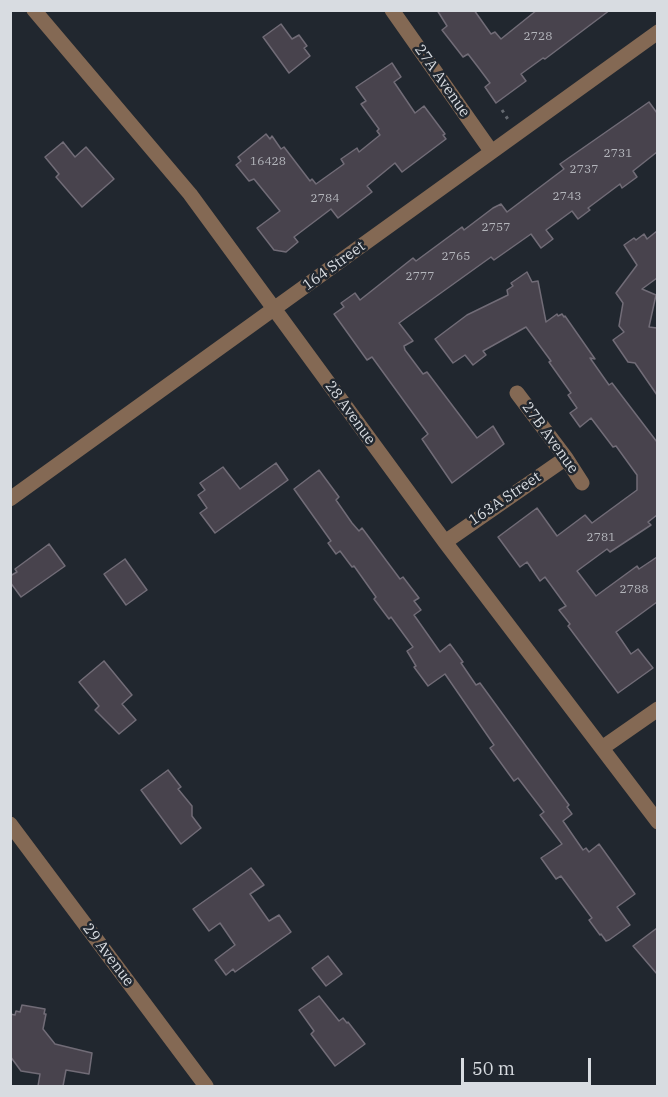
<!DOCTYPE html>
<html>
<head>
<meta charset="utf-8">
<style>
  body { margin:0 }
  #map { position:relative; width:668px; height:1097px; overflow:hidden; background:#21272f; font-family:"IBM Plex Serif",serif }
  canvas { display:block }
  .frame { position:absolute; inset:0; border:12px solid #d8dce1; pointer-events:none }
  .scale { position:absolute; left:461px; top:1058px; width:130px; height:27px; box-sizing:border-box; border:3px solid #d8dce1; border-top:0; padding-left:8px; font-size:18px; line-height:21px; white-space:nowrap; color:#d8dce1; -webkit-text-stroke:4px #21272f; paint-order:stroke }
</style>
</head>
<body>
<div id="map">
<canvas width="668" height="1097"></canvas>
<div class="frame"></div>
<div class="scale">50 m</div>
</div>
<script>
const context = document.querySelector('canvas').getContext('2d');
context.lineJoin = 'round';
function fill(path, color) { context.fillStyle = color; context.fill(path, 'evenodd'); }
const poly = rows => new Path2D(rows.map(r => 'M' + r).join(''));
function strokePath(path, color, width, dash) { context.strokeStyle = color; context.lineWidth = width; context.lineCap = dash ? 'butt' : 'round'; context.setLineDash(dash || []); context.stroke(path); }
function write(font, color, halo, rows, align = 'center') {
  context.font = font + ' "IBM Plex Serif",serif'; context.lineWidth = 5; context.setLineDash([]); context.textBaseline = 'middle'; context.strokeStyle = halo; context.fillStyle = color; for (const [text, x, y, turn = 0] of rows) {
    context.save(); context.translate(x, y); context.rotate((+turn || 0) * Math.PI / 180); context.textAlign = isNaN(turn) ? turn : align; if (halo) context.strokeText(text, 0, 0); context.fillText(text, 0, 0); context.restore();
  }
}
const building = poly([
  [437,10,474,10,491,34,495,32,501,39,537,10,610,10,545,59,543,58,521,74,526,81,496,103,485,87,490,83,478,67,468,54,463,57,442,30,447,26,437,10],
  [281,24,292,39,299,35,307,46,304,48,310,56,289,73,263,37,281,24],
  [392,63,401,77,394,82,415,113,424,106,445,134,443,135,446,139,402,172,395,163,367,186,372,192,338,218,331,209,294,237,298,242,286,252,274,250,257,228,280,211,254,179,249,181,236,165,241,161,238,157,266,134,270,139,272,136,281,149,284,147,310,181,312,179,316,184,344,164,341,159,357,148,359,152,380,135,377,131,379,129,361,104,366,101,356,87,392,63],
  [649,102,657,113,657,152,633,171,637,177,622,188,620,184,588,208,590,210,578,219,572,211,546,230,553,239,541,248,531,234,494,260,491,257,399,323,413,341,404,346,405,350,423,374,427,372,477,438,493,426,504,444,452,483,422,439,428,434,372,357,367,360,334,314,344,307,341,303,355,293,360,300,413,258,416,261,462,227,464,230,493,208,501,204,507,212,564,169,560,164,649,102],
  [63,142,75,157,86,147,114,179,82,207,56,177,59,174,45,157,63,142],
  [657,231,657,278,642,289,656,295,649,327,657,328,657,395,635,363,628,362,613,340,624,332,619,326,623,303,616,293,637,265,624,245,634,238,636,240,644,234,647,239,657,231],
  [527,272,532,282,538,281,546,322,557,314,558,316,562,314,564,317,565,316,595,359,590,358,609,385,612,383,657,442,657,515,648,522,651,525,610,552,607,549,577,571,596,596,637,566,639,569,657,557,657,602,616,632,631,654,638,649,653,668,618,693,568,626,570,624,559,610,566,606,545,577,540,581,527,562,520,567,498,537,537,508,557,536,585,515,592,523,637,490,637,475,616,446,613,447,591,418,580,427,570,413,577,408,568,395,571,393,549,362,551,361,526,327,483,351,486,355,473,365,465,355,453,363,435,339,467,315,508,295,507,290,513,286,511,283,527,272],
  [276,463,288,480,215,533,200,513,207,508,198,495,205,490,200,483,223,467,240,489,276,463],
  [319,470,339,497,336,500,352,523,359,531,362,528,400,579,403,577,419,598,414,601,421,610,414,615,440,652,450,644,463,662,461,663,476,685,480,683,569,805,567,807,572,814,563,821,583,850,586,848,589,852,599,844,635,894,617,907,630,925,609,940,606,941,601,934,600,935,589,920,592,918,561,876,556,879,541,858,562,844,540,815,544,812,518,778,514,781,490,748,494,745,445,674,428,686,414,667,416,666,407,651,413,647,391,617,389,619,374,599,376,597,354,566,352,567,340,551,336,554,328,543,331,541,294,489,319,470],
  [49,544,65,566,21,597,10,582,10,576,17,572,15,569,49,544],
  [125,559,147,590,126,605,104,574,125,559],
  [104,661,132,695,122,704,136,720,119,734,95,710,99,706,79,682,104,661],
  [168,770,181,787,178,789,192,806,192,816,201,828,181,844,141,790,168,770],
  [251,868,264,885,250,894,269,921,279,915,291,932,235,972,233,969,226,975,215,960,235,945,220,923,209,931,193,909,251,868],
  [657,928,657,974,633,946,657,928],
  [328,956,342,974,326,986,312,968,328,956],
  [319,996,339,1021,343,1018,347,1023,348,1022,365,1044,335,1066,311,1034,314,1031,299,1010,319,996],
  [22,1005,45,1009,44,1014,46,1014,43,1029,55,1044,92,1053,89,1074,66,1070,63,1086,38,1086,40,1074,21,1071,10,1056,10,1014,15,1015,16,1011,20,1012,22,1005]
]);
const path = poly([
  [502,110,509,121]
]);
const minor = poly([
  [34,10,190,194,445,542,658,822],
  [392,10,491,151],
  [517,393,566,458,582,483],
  [10,499,658,32],
  [445,542,566,458],
  [602,748,658,709],
  [10,824,206,1086]
]);
const numberNames = [
  ["2728",538,37],
  ["2731",618,154],
  ["16428",268,162],
  ["2737",584,170],
  ["2743",567,197],
  ["2784",325,199],
  ["2757",496,228],
  ["2765",456,257],
  ["2777",420,277],
  ["2781",601,538],
  ["2788",634,590]
];
const streetNames = [
  ["27A Avenue",442,81,55],
  ["164 Street",334,266,-36],
  ["28 Avenue",350,413,54],
  ["27B Avenue",550,438,54],
  ["163A Street",505,499,-34],
  ["29 Avenue",108,955,53]
];
fill(building, '#48434d');
strokePath(building, '#716c77', 1.5);
strokePath(path, '#646970', 3, [3, 4.5]);
strokePath(minor, '#846954', 15);
write('12px', '#b4b6bc', null, numberNames);
write('15px', '#d8dce1', '#21272f', streetNames);
</script>
</body>
</html>
